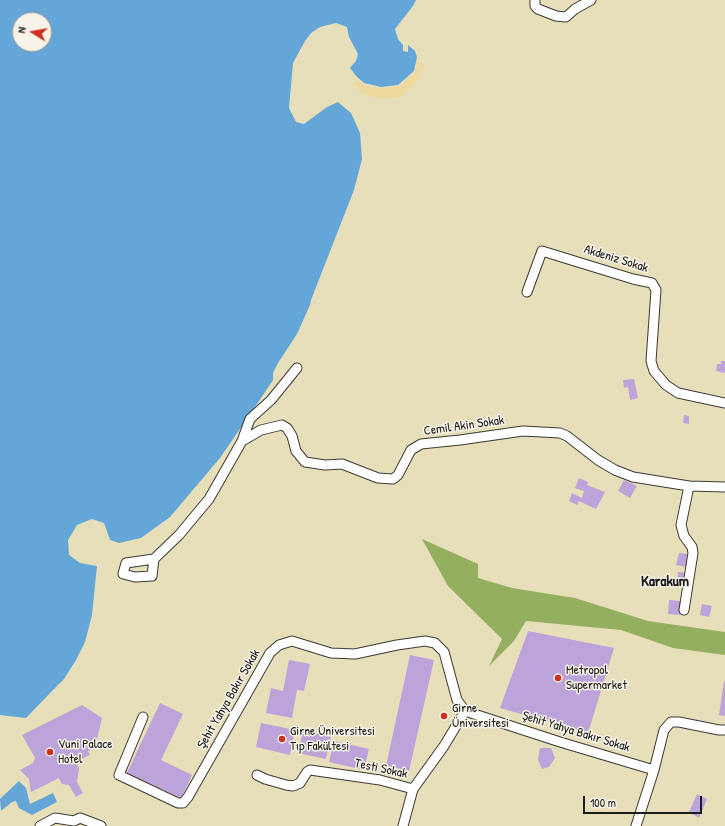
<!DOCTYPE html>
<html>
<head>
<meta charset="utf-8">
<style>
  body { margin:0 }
  #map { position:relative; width:725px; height:826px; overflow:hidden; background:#e7dfba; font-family:"Patrick Hand",sans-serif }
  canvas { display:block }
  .north { position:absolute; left:12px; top:12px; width:40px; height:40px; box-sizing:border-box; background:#f7f3e8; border:1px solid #9f9d96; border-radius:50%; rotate:281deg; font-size:11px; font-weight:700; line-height:16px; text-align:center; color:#1c1c1c }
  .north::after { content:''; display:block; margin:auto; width:14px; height:18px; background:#c8321e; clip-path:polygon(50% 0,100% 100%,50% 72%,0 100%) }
  .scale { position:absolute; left:583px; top:796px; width:119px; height:18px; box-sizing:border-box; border:2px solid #1c1c1c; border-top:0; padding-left:5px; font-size:12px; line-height:14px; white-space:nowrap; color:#1c1c1c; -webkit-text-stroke:3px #f7f3e8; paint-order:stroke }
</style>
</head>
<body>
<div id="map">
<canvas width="725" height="826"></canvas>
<div class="north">N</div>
<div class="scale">100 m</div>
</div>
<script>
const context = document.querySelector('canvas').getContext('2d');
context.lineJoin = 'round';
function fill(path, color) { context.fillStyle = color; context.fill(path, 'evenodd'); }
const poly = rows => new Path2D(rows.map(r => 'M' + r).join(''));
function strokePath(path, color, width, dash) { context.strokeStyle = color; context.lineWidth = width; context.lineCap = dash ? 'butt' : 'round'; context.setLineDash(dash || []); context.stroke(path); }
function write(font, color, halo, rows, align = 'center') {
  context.font = font + ' "Patrick Hand",sans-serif'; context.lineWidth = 3; context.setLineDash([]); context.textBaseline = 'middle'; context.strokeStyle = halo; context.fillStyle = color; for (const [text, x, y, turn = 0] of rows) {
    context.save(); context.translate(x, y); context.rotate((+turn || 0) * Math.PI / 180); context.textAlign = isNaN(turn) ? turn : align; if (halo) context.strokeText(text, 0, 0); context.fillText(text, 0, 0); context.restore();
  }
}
const forest = poly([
  [422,539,478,564,478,578,512,588,575,598,648,621,725,632,725,655,673,648,621,630,526,621,514,641,489,666,502,639,448,586]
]);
const sand = poly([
  [417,61,425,64,416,82,401,97,381,99,363,94,354,85,354,78,363,85,381,89,400,86,415,72]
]);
const water = poly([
  [0,0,416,0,413,6,395,29,398,39,403,45,403,51,408,52,408,45,415,51,417,57,414,71,398,85,381,87,364,83,357,77,350,68,356,61,358,54,349,37,347,27,336,23,320,27,311,33,305,41,293,63,289,108,296,122,304,124,327,107,338,102,351,113,360,133,362,159,354,190,311,300,310,305,297,334,278,363,273,373,273,380,255,407,220,458,170,517,141,538,119,543,110,540,104,523,92,519,77,525,68,540,69,555,80,563,97,566,92,615,85,642,76,660,64,679,52,691,26,718,0,715],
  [20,20,44,20,44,44,20,44],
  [19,781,26,788,30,804,53,793,57,802,32,815,19,808,16,801,12,802,1,811,0,799]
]);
const building = poly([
  [721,361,725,361,725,373,716,371,717,364,721,364],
  [634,379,638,398,630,400,628,387,624,388,623,380],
  [684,415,689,416,689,424,683,423],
  [579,478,588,482,587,485,605,492,596,509,579,501,577,505,569,501,572,493,582,498,584,491,575,488],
  [624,480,637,486,630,498,618,491],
  [679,553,690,554,687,567,676,565],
  [678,572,687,573,685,585,677,584],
  [669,600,682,601,680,615,668,614],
  [702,604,712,606,709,617,700,615],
  [528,631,614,648,588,733,500,708],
  [410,655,434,660,409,771,386,766],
  [289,660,310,664,304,691,297,690,292,718,266,713,271,688,283,691],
  [724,681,725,681,725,716,719,715],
  [160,703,183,714,161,760,192,775,181,798,127,773],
  [82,705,102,718,95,747,88,751,90,755,75,762,79,768,77,782,83,793,76,797,69,785,62,784,59,778,31,792,29,779,20,770,33,763,35,758,22,735],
  [261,723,295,730,290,755,256,747],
  [303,730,331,737,326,759,298,753],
  [334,741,369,749,364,770,329,762],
  [540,748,551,748,555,758,549,767,542,769,538,760],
  [697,794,707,799,699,818,689,812]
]);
const minor = poly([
  [535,0,535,6,538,9,556,16,566,17,575,9,591,0],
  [527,292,542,251,633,279,652,283,656,290,651,361,654,371,666,385,678,393,725,403],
  [242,441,250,419,271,400,297,368],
  [154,559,152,576,135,577,123,574,126,563,154,559,179,535,209,499,242,441,261,430,282,425,287,428,292,436,296,451,305,462,325,465,342,464,378,478,393,479,398,475,411,450,421,444,460,440,523,431,560,433,567,436,598,460,615,470,633,477,689,486,725,487],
  [684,610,693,553,692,547,684,536,681,525,689,486],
  [143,717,119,775,178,803,183,803,188,797,270,653,279,645,292,641,331,653,355,654,397,645,425,641,435,643,444,652,457,700,465,711,560,742,654,770],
  [257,775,265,779,286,785,293,786,300,783,307,772,310,770,380,780,413,789],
  [40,826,55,818,74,821,80,818,101,826],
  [403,826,413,789,444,746,465,711],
  [636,826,654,770,664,730,671,722,679,722,719,730,725,730]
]);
const markers = [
  [558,678,4,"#c8321e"],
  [444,716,4,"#c8321e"],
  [282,739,4,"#c8321e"],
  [50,752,4,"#c8321e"]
];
const streetNames = [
  ["Akdeniz Sokak",616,259,17],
  ["Cemil Akin Sokak",464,426,-8],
  ["Şehit Yahya Bakır Sokak",229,699,-60],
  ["Şehit Yahya Bakır Sokak",576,732,17],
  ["Testi Sokak",381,769,12]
];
const poiNames = [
  ["Metropol",566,671],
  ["Supermarket",566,686],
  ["Girne",452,709],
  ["Üniversitesi",452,724],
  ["Girne Üniversitesi",290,732],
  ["Tıp Fakültesi",290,747],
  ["Vuni Palace",58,745],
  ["Hotel",58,760]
];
const quarterNames = [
  ["Karakum",665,582]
];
fill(forest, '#95af60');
fill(sand, '#eeda9e');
fill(water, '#65a6d8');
fill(building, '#bca3d9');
strokePath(minor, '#3a3934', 11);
strokePath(minor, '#fff', 9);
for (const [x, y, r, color] of markers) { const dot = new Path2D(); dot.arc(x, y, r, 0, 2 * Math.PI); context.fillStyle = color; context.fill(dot); strokePath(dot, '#f7f3e8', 1.5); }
write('13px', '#1c1c1c', '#f7f3e8', streetNames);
write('13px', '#1c1c1c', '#f7f3e8', poiNames, 'left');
write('bold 15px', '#1c1c1c', '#f7f3e8', quarterNames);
</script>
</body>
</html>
